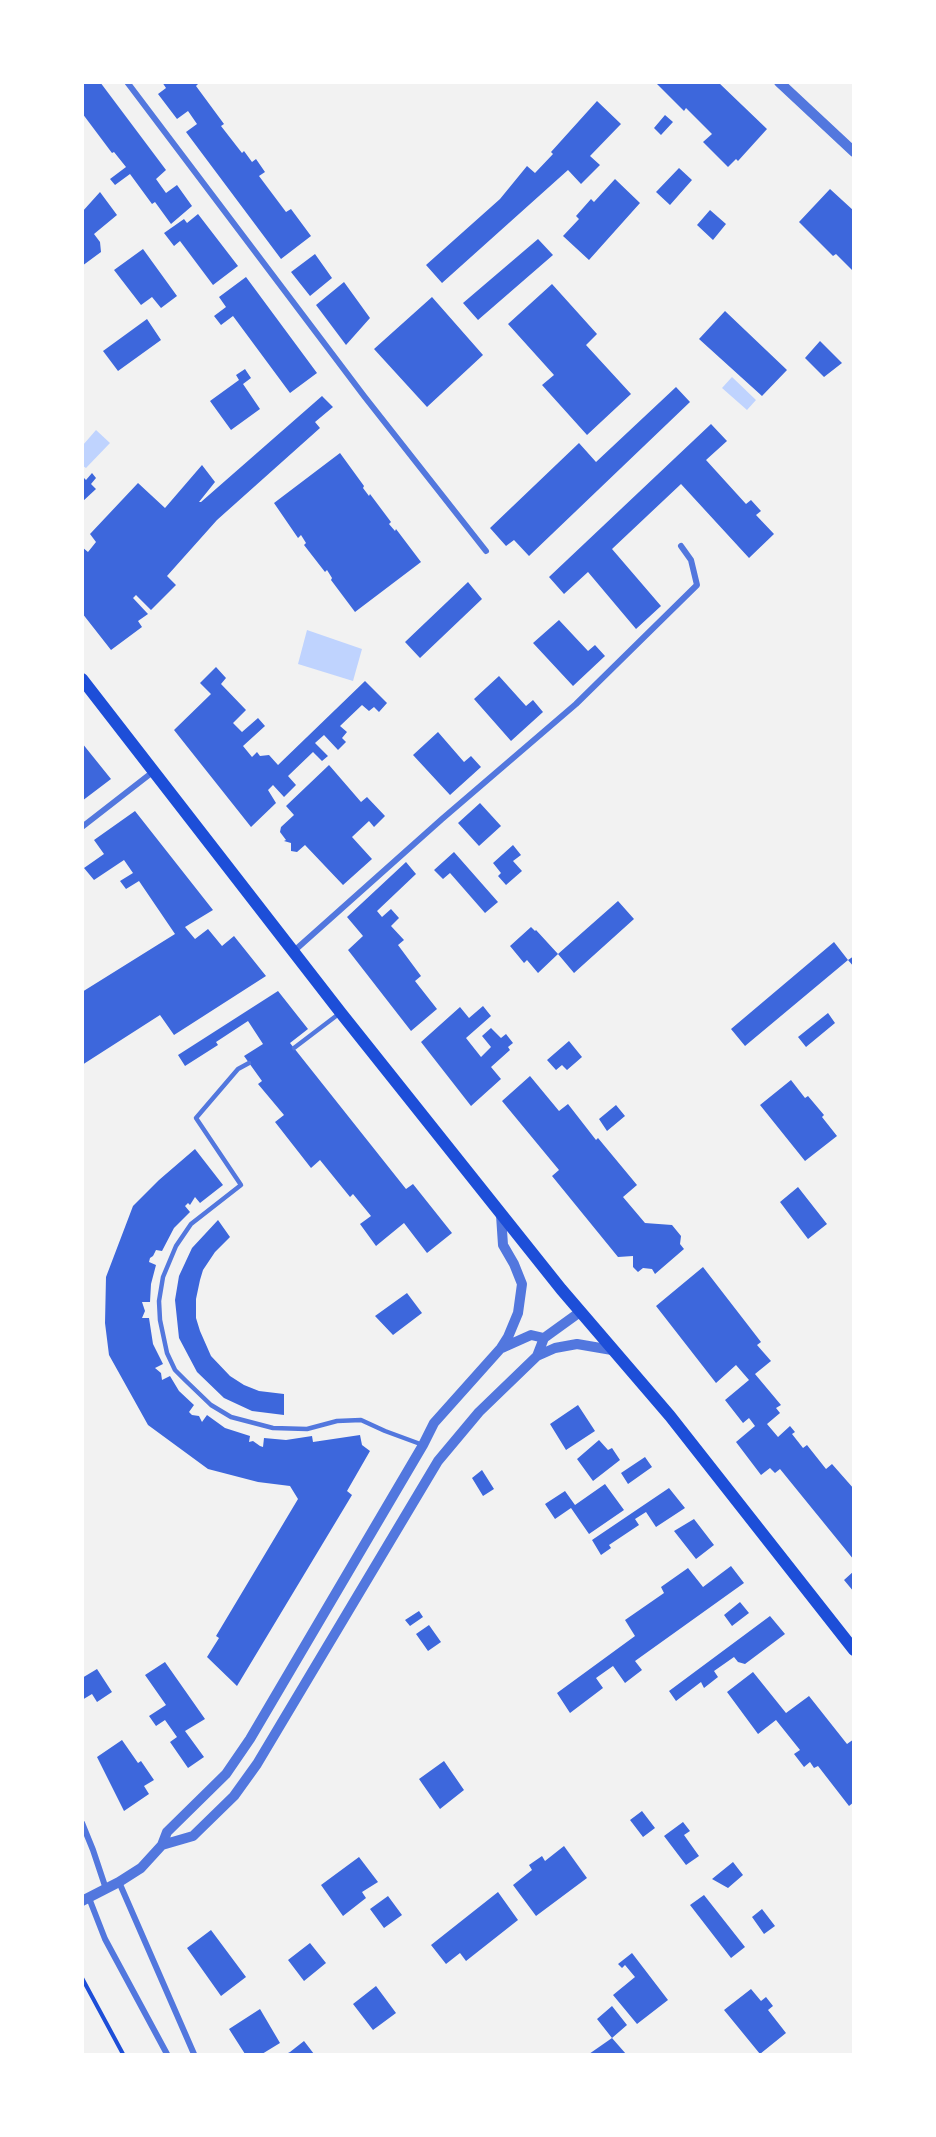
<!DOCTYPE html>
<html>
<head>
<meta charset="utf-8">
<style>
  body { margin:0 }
  #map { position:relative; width:936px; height:2137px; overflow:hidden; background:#f2f2f2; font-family:Barlow,sans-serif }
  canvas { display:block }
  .frame { position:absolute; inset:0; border:84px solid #fff; pointer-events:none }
</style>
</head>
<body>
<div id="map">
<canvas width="936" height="2137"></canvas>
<div class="frame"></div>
</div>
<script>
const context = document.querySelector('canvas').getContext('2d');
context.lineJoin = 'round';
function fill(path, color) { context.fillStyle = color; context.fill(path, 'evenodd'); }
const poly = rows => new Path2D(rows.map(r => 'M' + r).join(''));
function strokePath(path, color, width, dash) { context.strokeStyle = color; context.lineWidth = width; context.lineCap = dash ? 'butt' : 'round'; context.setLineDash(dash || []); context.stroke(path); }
const water = poly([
  [732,377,756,400,747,410,722,388],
  [96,430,110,443,86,468,83,466,83,445],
  [307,630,362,649,353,681,298,664]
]);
const building = poly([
  [82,82,100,82,166,170,156,179,166,193,177,185,192,206,171,224,155,202,152,204,130,174,115,185,110,179,126,167,114,152,112,153,82,113],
  [162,82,200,82,196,86,224,124,221,126,242,153,244,151,252,162,256,159,265,172,259,176,286,212,291,209,311,236,281,259,186,132,197,124,188,111,177,119,158,94,166,88],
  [659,82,718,82,767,129,738,161,736,159,728,167,703,142,712,134,686,108,684,111,657,84],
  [597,101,621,124,590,156,600,165,581,184,568,170,442,283,426,265,500,199,527,166,535,173,553,154,551,152],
  [665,115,673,122,661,135,654,128],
  [679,168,692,180,670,205,656,192],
  [615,179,640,203,589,260,563,236,579,219,576,216,591,199,594,202],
  [830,189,854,211,854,272,836,254,833,256,799,222],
  [100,192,117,215,94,234,100,242,101,252,82,266,82,212],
  [710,210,726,224,713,240,697,225],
  [198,214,238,266,213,285,180,241,174,246,164,233,184,219,187,223],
  [538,239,553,255,478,320,463,303],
  [143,249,177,296,161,308,152,297,141,305,114,270],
  [315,254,332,278,310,296,291,272],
  [246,277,317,373,290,393,233,316,221,325,214,316,226,307,219,297],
  [344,282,370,318,346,345,316,305],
  [552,284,597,334,586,345,631,394,587,435,542,385,554,375,508,324],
  [432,297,483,355,427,407,374,349],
  [725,311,787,370,762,396,699,339],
  [147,319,161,340,118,371,103,351],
  [820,341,842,363,824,377,805,358],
  [245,369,251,378,243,384,260,409,231,430,210,401,239,380,236,375],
  [676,387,690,402,529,556,514,540,506,546,490,528,579,443,596,462],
  [322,396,333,407,315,422,320,428,217,520,167,576,176,585,151,610,136,595,133,598,148,614,138,621,142,627,111,650,82,613,82,547,88,552,96,542,90,534,138,483,165,508,202,465,215,482,199,502,201,502],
  [711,424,727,441,706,460,746,504,751,500,761,511,756,515,774,534,749,558,681,484,612,549,661,606,636,629,588,572,564,594,549,577],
  [340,453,364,486,363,488,369,496,370,494,391,522,389,524,395,531,396,529,421,562,355,612,331,580,332,578,327,570,325,572,304,545,306,543,301,535,298,538,274,503],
  [92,473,96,478,91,484,96,489,82,502,82,476,86,480],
  [468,582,482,599,420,658,405,642],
  [559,620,588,651,595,645,605,656,573,686,533,643],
  [216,667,226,678,221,684,246,710,233,723,242,732,258,718,265,726,243,746,252,757,257,752,260,756,269,755,278,765,365,681,387,703,379,712,374,707,369,711,362,705,340,726,347,732,342,738,346,742,338,750,324,735,315,743,328,756,322,761,313,752,288,776,296,785,284,797,273,785,268,790,276,803,251,827,174,730,211,694,200,683],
  [499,676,526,706,533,700,543,712,511,741,474,699],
  [438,732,464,762,471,756,481,767,450,795,413,755],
  [82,743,111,779,82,801],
  [329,765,361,802,367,797,385,816,374,827,369,821,352,837,372,859,343,885,305,845,297,852,291,851,291,843,284,841,286,840,280,832,281,827,294,815,286,806],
  [480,803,501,826,479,846,458,823],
  [135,811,213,910,185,927,195,939,208,929,222,946,234,936,266,976,174,1035,160,1015,82,1065,82,992,175,934,139,881,126,889,120,881,133,873,124,860,94,880,84,868,104,854,94,840],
  [513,845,521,855,513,861,522,871,506,885,498,876,501,873,493,863],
  [454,852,498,902,485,913,450,873,443,879,434,870],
  [406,862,416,874,377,911,382,917,391,909,399,918,391,926,404,940,398,945,421,976,415,981,437,1009,411,1031,348,950,363,936,347,917],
  [618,901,634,919,574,973,558,954],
  [531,927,535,931,536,930,558,954,538,973,527,960,524,963,510,946],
  [834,942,848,960,854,956,854,967,848,960,745,1046,731,1029],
  [278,991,308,1029,290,1043,406,1189,413,1184,452,1233,427,1253,404,1223,376,1246,360,1224,371,1216,353,1194,350,1197,320,1160,311,1168,275,1122,284,1115,258,1084,262,1081,244,1056,263,1044,248,1021,216,1042,218,1045,185,1066,178,1055],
  [483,1006,491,1016,466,1038,481,1057,491,1047,482,1036,491,1028,501,1038,506,1034,513,1043,508,1047,510,1050,491,1067,501,1079,471,1106,421,1042,460,1007,469,1018],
  [828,1013,835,1023,806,1047,798,1037],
  [569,1041,582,1057,567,1070,562,1065,556,1070,547,1060],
  [530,1076,559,1111,568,1104,596,1140,598,1138,637,1185,623,1197,645,1223,672,1225,681,1236,680,1244,684,1249,655,1274,652,1269,643,1268,638,1272,633,1267,633,1256,618,1257,552,1176,559,1170,502,1101],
  [791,1080,805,1098,808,1096,824,1115,822,1117,837,1136,805,1161,760,1105],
  [616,1105,625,1116,607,1131,599,1119],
  [195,1149,223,1185,200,1203,195,1197,190,1205,188,1203,185,1206,190,1212,174,1228,162,1251,156,1250,153,1256,150,1258,149,1262,156,1265,151,1284,150,1302,142,1302,145,1311,142,1318,149,1318,153,1344,163,1364,155,1368,161,1373,162,1380,170,1376,179,1391,194,1405,189,1412,192,1415,199,1416,202,1422,207,1415,225,1428,250,1436,249,1442,253,1441,260,1446,263,1447,264,1438,286,1440,312,1436,313,1442,360,1435,362,1445,370,1451,347,1491,352,1495,237,1686,207,1657,219,1638,216,1636,298,1499,290,1486,258,1482,208,1469,148,1425,109,1355,105,1323,106,1277,133,1206,159,1180],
  [798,1187,827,1224,808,1239,780,1202],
  [218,1220,230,1237,215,1252,203,1270,200,1280,196,1299,196,1318,200,1331,211,1356,230,1376,244,1385,259,1391,284,1394,284,1415,252,1411,224,1398,197,1372,179,1338,175,1300,179,1276,192,1248],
  [703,1267,761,1342,757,1345,771,1361,755,1374,781,1405,776,1408,780,1413,767,1424,778,1437,790,1426,795,1432,792,1434,803,1448,807,1445,826,1469,832,1464,854,1489,854,1560,780,1469,775,1473,770,1468,761,1475,736,1442,755,1426,749,1418,743,1423,725,1400,749,1380,736,1365,716,1383,656,1306],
  [407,1293,422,1313,393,1335,375,1316],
  [578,1405,595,1431,566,1450,550,1424],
  [599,1440,608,1450,612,1448,620,1460,593,1481,577,1459],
  [645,1457,652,1467,628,1484,621,1473],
  [482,1470,494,1489,483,1496,472,1478],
  [605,1484,624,1510,589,1534,571,1508,555,1519,545,1504,565,1491,575,1505],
  [669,1488,685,1508,656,1527,646,1512,635,1519,639,1525,609,1545,611,1548,601,1555,592,1540],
  [694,1519,714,1545,696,1559,674,1531],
  [731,1566,744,1583,635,1661,642,1670,625,1683,613,1666,596,1678,603,1688,570,1713,557,1693,635,1636,625,1620,664,1593,661,1587,688,1568,703,1587],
  [854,1571,854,1592,844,1580],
  [740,1602,749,1613,732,1626,724,1615],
  [419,1611,423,1617,410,1626,405,1620],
  [770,1616,785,1634,745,1664,738,1662,734,1657,714,1671,718,1677,704,1688,701,1682,676,1701,669,1691],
  [429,1625,441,1642,428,1651,416,1634],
  [165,1662,205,1719,185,1731,204,1757,188,1768,170,1742,177,1737,165,1720,156,1726,149,1716,166,1705,145,1675],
  [97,1669,112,1692,97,1702,92,1694,82,1700,82,1678],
  [753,1672,786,1713,809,1696,847,1744,854,1739,854,1802,849,1806,818,1766,814,1768,810,1762,804,1767,794,1754,800,1750,776,1720,758,1734,727,1692],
  [122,1740,138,1763,141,1761,154,1780,144,1786,149,1794,124,1811,97,1757],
  [444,1761,464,1790,440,1809,419,1779],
  [642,1811,655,1828,643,1837,630,1820],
  [683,1822,690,1831,684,1835,699,1856,686,1865,664,1836],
  [564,1846,587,1878,536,1916,513,1885,532,1870,529,1865,542,1856,545,1861],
  [359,1857,378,1882,362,1892,366,1898,343,1916,321,1885],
  [733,1862,743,1875,728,1888,712,1879],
  [498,1892,518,1920,466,1961,460,1953,446,1964,431,1945],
  [704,1895,745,1947,731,1958,690,1905],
  [388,1896,402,1915,384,1928,370,1909],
  [762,1909,775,1926,764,1934,752,1917],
  [211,1930,246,1977,221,1996,187,1948],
  [310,1943,326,1963,304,1981,288,1960],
  [632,1953,668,2000,637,2024,613,1995,635,1977,625,1965,622,1968,618,1964],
  [376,1986,396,2013,373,2030,353,2004],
  [751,1989,761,2001,766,1997,773,2006,768,2010,786,2033,760,2054,724,2010],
  [612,2006,627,2025,612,2038,597,2019],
  [260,2009,280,2043,262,2054,245,2054,229,2029],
  [612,2038,626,2054,589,2054],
  [304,2041,314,2054,286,2054,290,2052]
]);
const path = poly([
  [82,1978,123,2054]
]);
const service = poly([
  [294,1048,340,1013],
  [249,1063,238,1069,196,1118,241,1185,191,1224,176,1246,163,1277,159,1301,160,1320,167,1353,175,1370,186,1381,211,1405,231,1417,273,1428,307,1429,337,1421,361,1420,385,1431,423,1445]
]);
const minor = poly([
  [127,82,364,396,486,551],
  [82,827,154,771],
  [294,951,442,819,576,704,697,585,691,560,681,546],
  [82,1823,93,1850,106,1889],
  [119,1882,194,2054],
  [89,1898,105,1939,167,2054]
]);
const tertiary = poly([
  [779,82,854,152],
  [502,1348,531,1335,544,1338],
  [537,1356,555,1348,577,1344,612,1350],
  [162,1845,193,1836,234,1796,257,1764,438,1461,479,1412,537,1356,544,1338,580,1312],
  [82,1901,119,1882,141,1868,162,1845,167,1832,226,1774,250,1739,423,1445,434,1423,501,1348,508,1337,518,1313,522,1284,514,1264,503,1245,501,1215]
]);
const secondary = poly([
  [82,679,341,1013,561,1289,670,1416,854,1650]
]);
fill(water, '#bfd3fe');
fill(building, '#3d67dc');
strokePath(path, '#1d4ed8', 4);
strokePath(service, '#5277de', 4.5);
strokePath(minor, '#5277de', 6);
strokePath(tertiary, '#5277de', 10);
strokePath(secondary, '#1d4ed8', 12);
</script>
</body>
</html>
